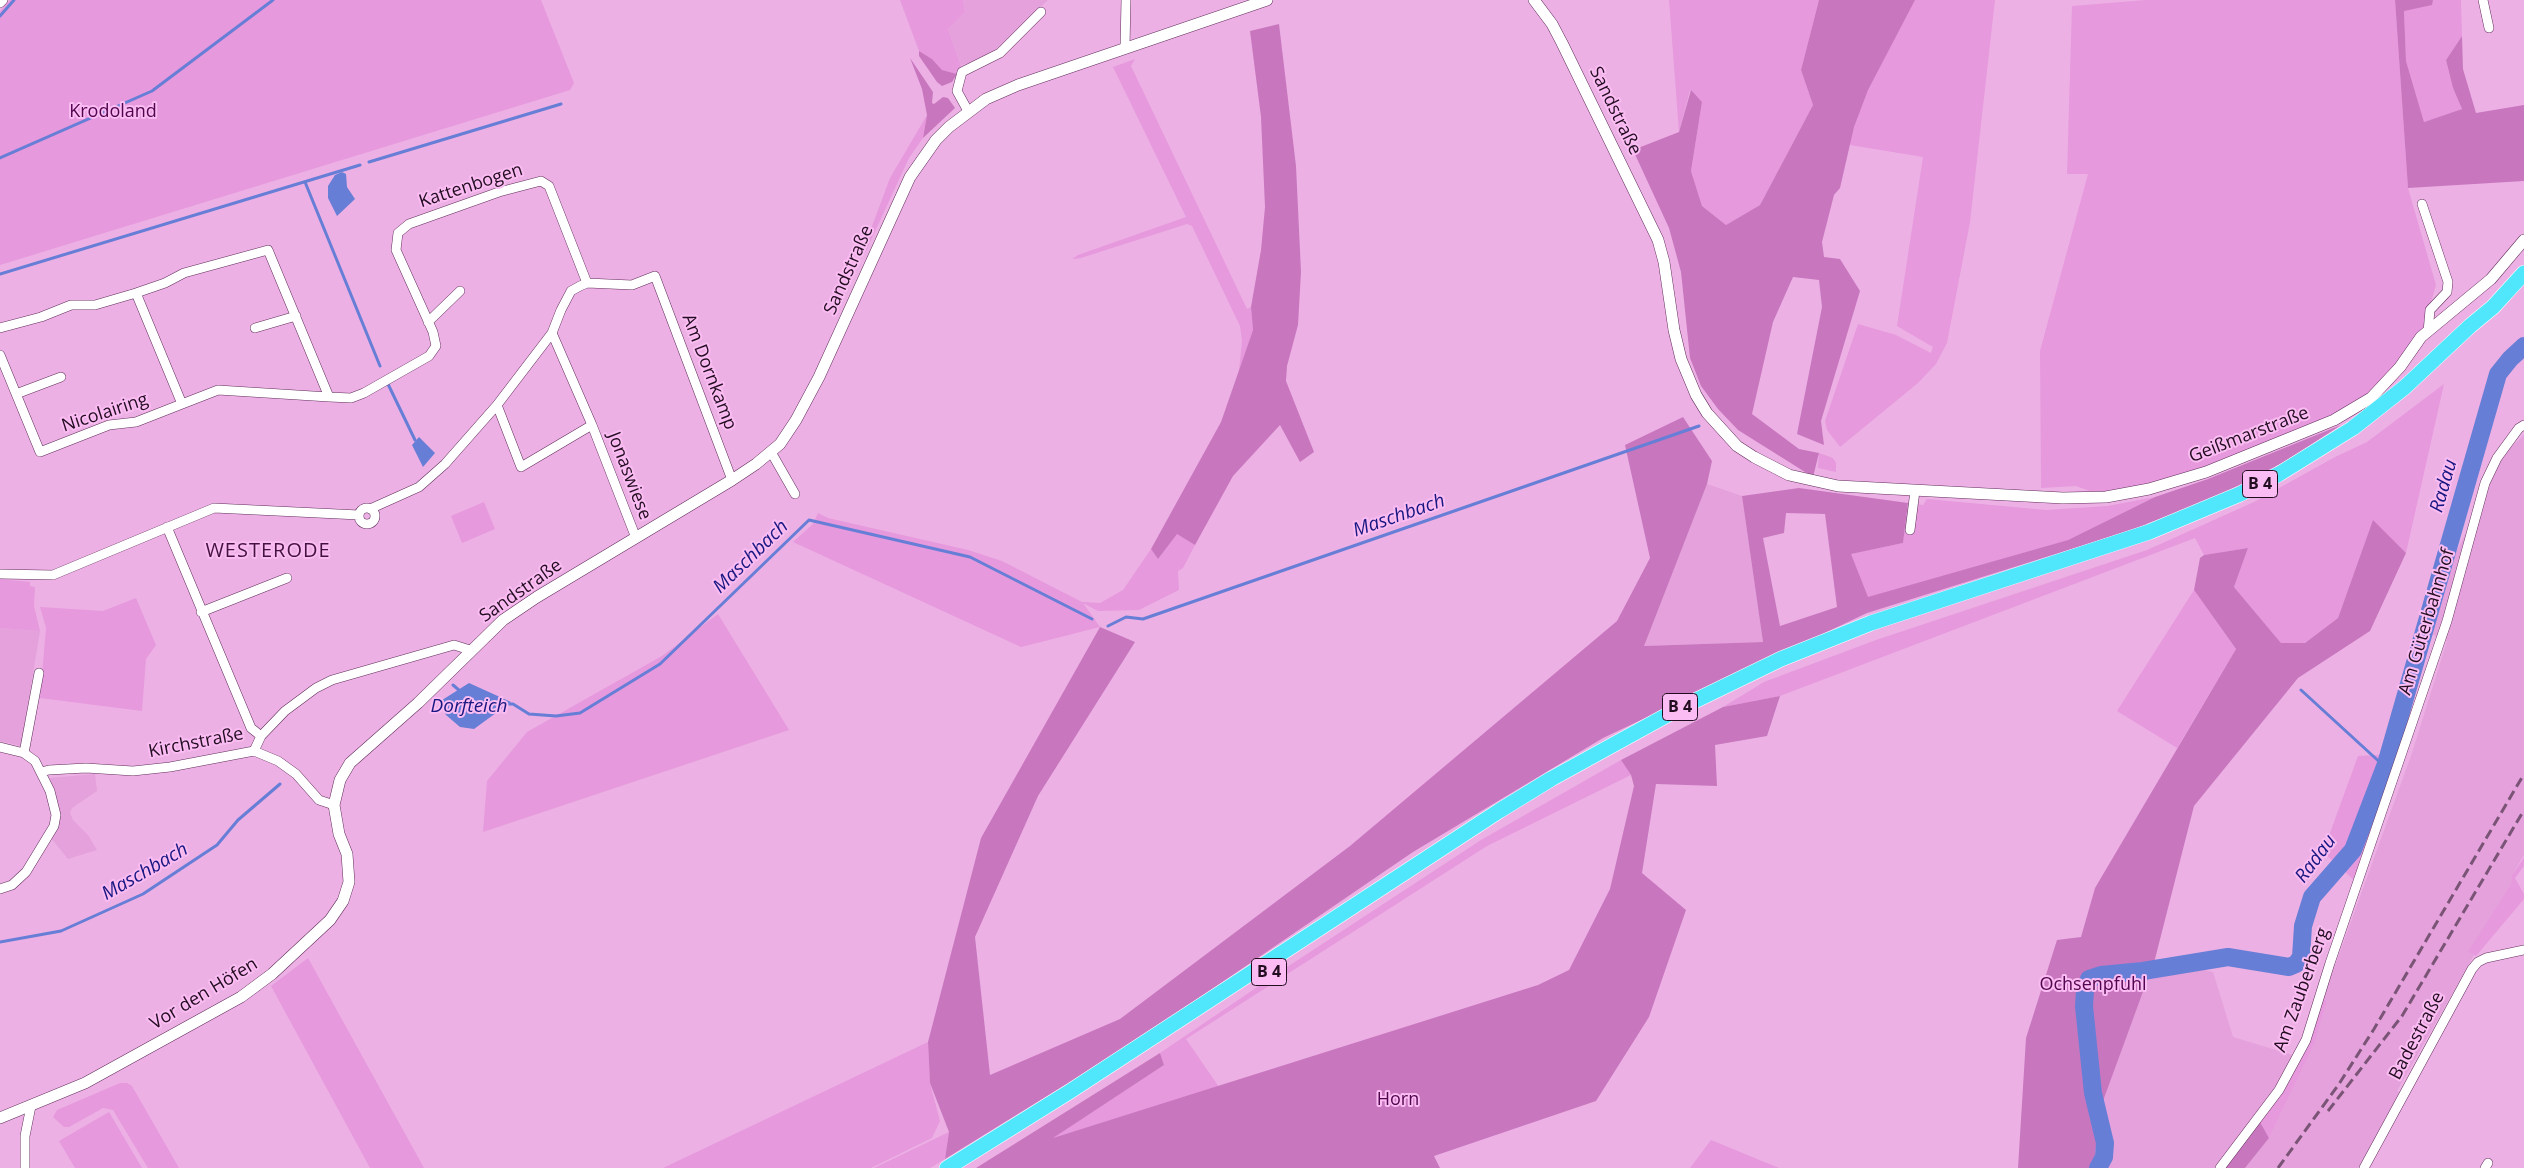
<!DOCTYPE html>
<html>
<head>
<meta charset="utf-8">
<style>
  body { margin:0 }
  canvas { display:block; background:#ecb0e4 }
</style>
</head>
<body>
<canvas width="2524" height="1168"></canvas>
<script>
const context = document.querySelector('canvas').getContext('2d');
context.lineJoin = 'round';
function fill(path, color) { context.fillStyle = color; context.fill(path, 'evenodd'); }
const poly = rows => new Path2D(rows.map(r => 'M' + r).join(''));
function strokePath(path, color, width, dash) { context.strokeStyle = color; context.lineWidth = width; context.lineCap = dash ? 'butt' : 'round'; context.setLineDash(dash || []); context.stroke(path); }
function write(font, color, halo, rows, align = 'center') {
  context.font = font + ' "Open Sans",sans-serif'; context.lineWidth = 4; context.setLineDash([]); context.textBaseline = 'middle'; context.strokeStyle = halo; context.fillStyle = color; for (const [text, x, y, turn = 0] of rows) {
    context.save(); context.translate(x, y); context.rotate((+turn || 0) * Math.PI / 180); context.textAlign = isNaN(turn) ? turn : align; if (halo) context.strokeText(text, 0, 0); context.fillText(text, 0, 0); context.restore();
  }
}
const built = poly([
  [963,0,1048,0,991,54,981,60,961,65,948,29,965,12],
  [2524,435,2524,855,2512,875,2511,884,2469,952,2474,955,2397,1091,2401,1093,2358,1168,2245,1168,2269,1138,2315,1042,2327,1001,2323,999,2412,753,2447,641,2431,634,2452,561,2504,454],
  [1707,484,1742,496,1763,642,1643,646],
  [0,628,40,631,21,746,0,741],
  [95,774,97,791,72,808,70,813,73,820,88,835,97,850,68,859,51,838,60,813,50,778],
  [2155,959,2213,972,2233,1037,2299,1057,2284,1091,2225,1168,2094,1168,2099,1112]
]);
const green = poly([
  [10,0,541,0,574,83,570,90,0,265,0,11],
  [900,0,963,0,965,12,948,29,961,66,957,74,942,70,932,59,919,51],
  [1669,0,1819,0,1801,70,1813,105,1760,205,1726,225,1702,206,1691,171,1702,102,1690,90,1679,132],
  [1852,0,1995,0,1970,222,1947,343,1936,364,1918,383,1840,447,1827,430,1825,421,1858,324,1896,335,1931,353,1933,347,1897,326,1923,157,1850,145],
  [2146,0,2395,0,2408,188,2436,285,2421,337,2371,398,2253,455,2106,497,2076,486,2041,488,2040,351,2088,174,2067,174,2072,6],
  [2433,0,2461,0,2462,36,2446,60,2453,88,2462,109,2424,122,2406,61,2404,10,2431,5],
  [1135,59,1131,66,1247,309,1251,307,1253,330,1239,371,1242,341,1240,326,1192,226,1187,224,1081,258,1072,259,1078,255,1186,217,1113,67],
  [927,115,923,138,909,158,865,253,862,253,890,178],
  [2444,384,2406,553,2373,521,2338,618,2305,643,2281,643,2234,587,2248,548,2204,555,2195,538,1780,696,1723,707,1764,682,1876,640,2147,550,2254,502,2335,457,2367,442],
  [1819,453,1833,458,1836,463,1836,472,1818,468],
  [2155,497,2068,540,1867,598,1850,554,1903,543,1908,503,1923,505,1927,499,2046,510,2107,506],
  [484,502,495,529,462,543,451,516],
  [818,513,828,518,968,550,1002,561,1082,602,1100,603,1123,590,1151,549,1158,559,1177,533,1195,545,1183,568,1178,571,1179,590,1139,610,1098,611,1083,603,1100,627,1021,647,793,542,813,524],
  [0,579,30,582,30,586,35,587,34,606,40,631,0,628],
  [2194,590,2236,649,2177,748,2117,711],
  [136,598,156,645,146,659,142,711,40,698,46,628,40,607,103,611],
  [718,614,789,730,483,832,487,781,527,732,662,656],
  [2395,754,2354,880,2323,852,2358,756],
  [1621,760,1631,775,1487,846,1186,1039,1219,1087,1050,1139,1164,1065,1160,1053,1278,973,1481,840],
  [2524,858,2524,866,2515,878,2524,894,2524,899,2476,956,2468,952,2511,884,2512,875],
  [308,958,424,1168,370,1168,271,986],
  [2323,999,2327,1001,2315,1042,2269,1138,2260,1122,2284,1090],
  [928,1042,930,1083,940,1121,932,1138,871,1168,663,1168],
  [120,1083,127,1083,132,1086,179,1168,148,1168,113,1110,103,1108,69,1127,64,1127,53,1117,57,1110],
  [109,1112,142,1168,75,1168,59,1141],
  [949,1132,945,1159,930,1168,874,1168],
  [1711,1140,1779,1168,1690,1168]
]);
const forest = poly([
  [1819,0,1915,0,1868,90,1854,127,1840,188,1834,195,1822,242,1824,257,1840,259,1860,291,1821,421,1824,445,1797,434,1822,307,1819,280,1793,277,1773,322,1752,414,1799,449,1819,453,1813,477,1738,430,1718,409,1701,386,1690,358,1681,272,1669,228,1633,150,1679,132,1691,90,1702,102,1691,171,1702,206,1726,225,1760,205,1813,105,1801,70],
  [2395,0,2433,0,2432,5,2404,11,2406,61,2424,122,2462,109,2453,88,2446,60,2462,36,2463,69,2476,113,2524,105,2524,181,2408,188],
  [1279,24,1296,166,1301,272,1298,325,1287,366,1286,381,1314,452,1300,462,1280,425,1233,476,1195,545,1177,534,1158,559,1151,549,1221,422,1253,330,1251,307,1261,250,1265,207,1261,117,1250,31],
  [919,51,932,59,942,70,957,74,952,82,942,86,937,82,919,56],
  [910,58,933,92,932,103,934,104,943,97,948,98,955,108,923,138,927,115,922,89],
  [1683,417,1712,461,1707,484,1644,646,1763,642,1742,496,1799,488,1908,503,1903,543,1851,554,1868,597,2068,540,2155,497,2208,479,2341,425,2286,461,2210,500,2123,533,1867,613,1603,738,1413,852,1133,1043,945,1159,949,1132,930,1083,928,1042,981,838,1100,627,1135,642,1038,796,975,937,990,1075,1120,1019,1350,846,1617,621,1650,558,1625,445],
  [1786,513,1825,514,1837,607,1780,626,1763,538,1784,533],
  [2373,520,2406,553,2370,631,2298,678,2194,806,2155,959,2099,1112,2094,1168,2018,1168,2026,1038,2057,940,2081,937,2095,888,2236,649,2194,590,2200,558,2204,555,2248,548,2234,587,2281,643,2305,643,2338,618],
  [1780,696,1767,736,1715,745,1717,786,1656,784,1642,873,1686,910,1649,1017,1596,1101,1434,1156,1440,1168,976,1168,1160,1053,1164,1065,1053,1138,1538,985,1569,970,1610,889,1634,786,1631,775,1621,760,1723,707],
  [2260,1122,2269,1138,2245,1168,2225,1168]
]);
const water = poly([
  [342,172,346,174,347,187,355,199,337,216,328,198,328,186,335,175],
  [419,437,435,453,423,467,412,445],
  [469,683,511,702,474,729,460,727,446,715,439,702]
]);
const stream = poly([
  [0,16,14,0],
  [0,158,152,91,273,0],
  [369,162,561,104],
  [305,182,380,366],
  [0,274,360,165],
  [387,382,415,440],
  [1108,626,1126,617,1143,619,1699,426],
  [453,685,460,691],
  [2301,690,2385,767],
  [506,704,513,704,529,714,556,716,580,713,660,664,809,520,970,557,1092,619],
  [0,942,61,931,143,894,217,845,238,820,280,784]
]);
const river = poly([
  [2098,1168,2104,1157,2105,1143,2093,1093,2084,1006,2085,991,2089,979,2101,975,2143,971,2228,957,2289,967,2296,964,2301,957,2303,926,2312,897,2353,850,2386,764,2498,374,2510,359,2524,346]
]);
const minor = poly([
  [2483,0,2489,28],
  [0,3,3,0],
  [1125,48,1126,0],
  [968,111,957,91,962,72,1000,53,1041,12],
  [2422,204,2448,282,2447,292,2430,310,2428,332],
  [136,293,165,283,184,273,268,250,329,397,218,390,182,404],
  [428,322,460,291],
  [0,328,41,317,71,305,95,305,136,293,182,404,136,422,109,425,40,452,0,355],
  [255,328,296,316],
  [16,394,61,377],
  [329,397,351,398,364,393,429,356,436,346,433,332,396,250,398,233,409,224,499,192,541,181,549,186,587,283],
  [497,405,552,333],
  [592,425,636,538],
  [771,452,795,494],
  '359 516a8 8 0 1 1 16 0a8 8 0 1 1-16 0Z',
  [370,509,419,487,445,464,497,405,521,467,592,425,552,333,561,310,571,291,580,286,587,283,632,285,655,276,732,480],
  [167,527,251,728,261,736],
  [1910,530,1915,491],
  [0,574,53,575,214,508,359,515],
  [201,612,287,578],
  [0,747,24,753,35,761,50,791,56,815,54,826,26,872,12,885,0,889],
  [254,751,261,736,285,711,316,688,332,680,454,645,470,650],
  [254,751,278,761,296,774,319,800,334,805],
  [24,753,39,673],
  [41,772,49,770,86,768,133,771,170,767,254,751],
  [25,1168,25,1136,31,1106],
  [2220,1168,2279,1090,2306,1040,2330,963,2447,621,2485,483,2497,458,2519,428,2524,425],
  [2364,1168,2472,969,2478,962,2486,958,2524,950],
  [2485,1168,2488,1163]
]);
const tertiary = poly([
  [1534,0,1552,24,1562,43,1658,240,1664,262,1674,330,1681,359,1696,395,1707,413,1737,446,1754,457,1789,475,1838,486,2063,498,2106,497,2149,489,2206,472,2334,420,2371,398,2400,367,2421,337,2491,279,2524,240],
  [0,1118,85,1083,241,997,272,974,330,920,343,901,349,882,347,854,339,834,334,805,340,780,350,763,418,703,503,620,537,597,732,480,756,464,780,444,796,420,819,377,910,177,936,140,949,127,986,99,1018,85,1267,0]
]);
const trunk = poly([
  [947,1168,1069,1092,1499,811,1551,779,1680,708,1781,659,1871,623,2149,532,2240,494,2279,474,2353,428,2405,387,2470,326,2493,307,2524,273]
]);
const rail = poly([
  [2328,1111,2402,1016,2524,810],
  [2278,1168,2339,1084,2374,1029,2524,774]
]);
const shields = [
  [2260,484,35],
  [1680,707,35],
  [1269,972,35]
];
const shieldNames = [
  ["B 4",2260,484],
  ["B 4",1680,707],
  ["B 4",1269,972]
];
const streetNames = [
  ["Sandstraße",1615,111,64],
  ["Kattenbogen",471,186,-18],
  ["Sandstraße",849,270,-66],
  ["Am Dornkamp",709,372,69],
  ["Nicolairing",105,413,-18],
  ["Geißmarstraße",2249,435,-21],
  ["Jonaswiese",629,476,69],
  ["Sandstraße",521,591,-35],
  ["Am Güterbahnhof",2427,622,-73],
  ["Kirchstraße",196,743,-11],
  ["Am Zauberberg",2302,990,-70],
  ["Vor den Höfen",204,994,-31],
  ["Badestraße",2417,1036,-62]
];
const parkNames = [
  ["Krodoland",113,112],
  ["Ochsenpfuhl",2093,985],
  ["Horn",1398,1100]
];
const waterNames = [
  ["Radau",2444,486,-74],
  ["Maschbach",1399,516,-19],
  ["Maschbach",751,557,-44],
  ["Dorfteich",469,707],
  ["Radau",2316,859,-53],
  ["Maschbach",145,872,-30]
];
const quarterNames = [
  ["WESTERODE",268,551]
];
fill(built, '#e4a1db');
fill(green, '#e699dd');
fill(forest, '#c877bf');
fill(water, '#677ed7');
strokePath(stream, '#677ed7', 3);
strokePath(river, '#677ed7', 18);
strokePath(minor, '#612e5c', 10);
strokePath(tertiary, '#612e5c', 12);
strokePath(trunk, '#fff', 16);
strokePath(minor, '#fff', 9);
strokePath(tertiary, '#fff', 11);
strokePath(trunk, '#50e6fc', 15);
strokePath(rail, '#7a5476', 3, [10, 5]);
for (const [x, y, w] of shields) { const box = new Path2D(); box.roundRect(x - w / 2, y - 13.5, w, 27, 4); context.fillStyle = '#fabcf2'; context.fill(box); strokePath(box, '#220c20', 1); }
write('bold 16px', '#220c20', null, shieldNames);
write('18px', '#220c20', '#fabcf2', streetNames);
write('18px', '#52054e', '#fabcf2', parkNames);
write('italic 19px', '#181781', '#fabcf2', waterNames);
context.letterSpacing = '1px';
write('20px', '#43123f', '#fabcf2', quarterNames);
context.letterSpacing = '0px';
</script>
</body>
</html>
